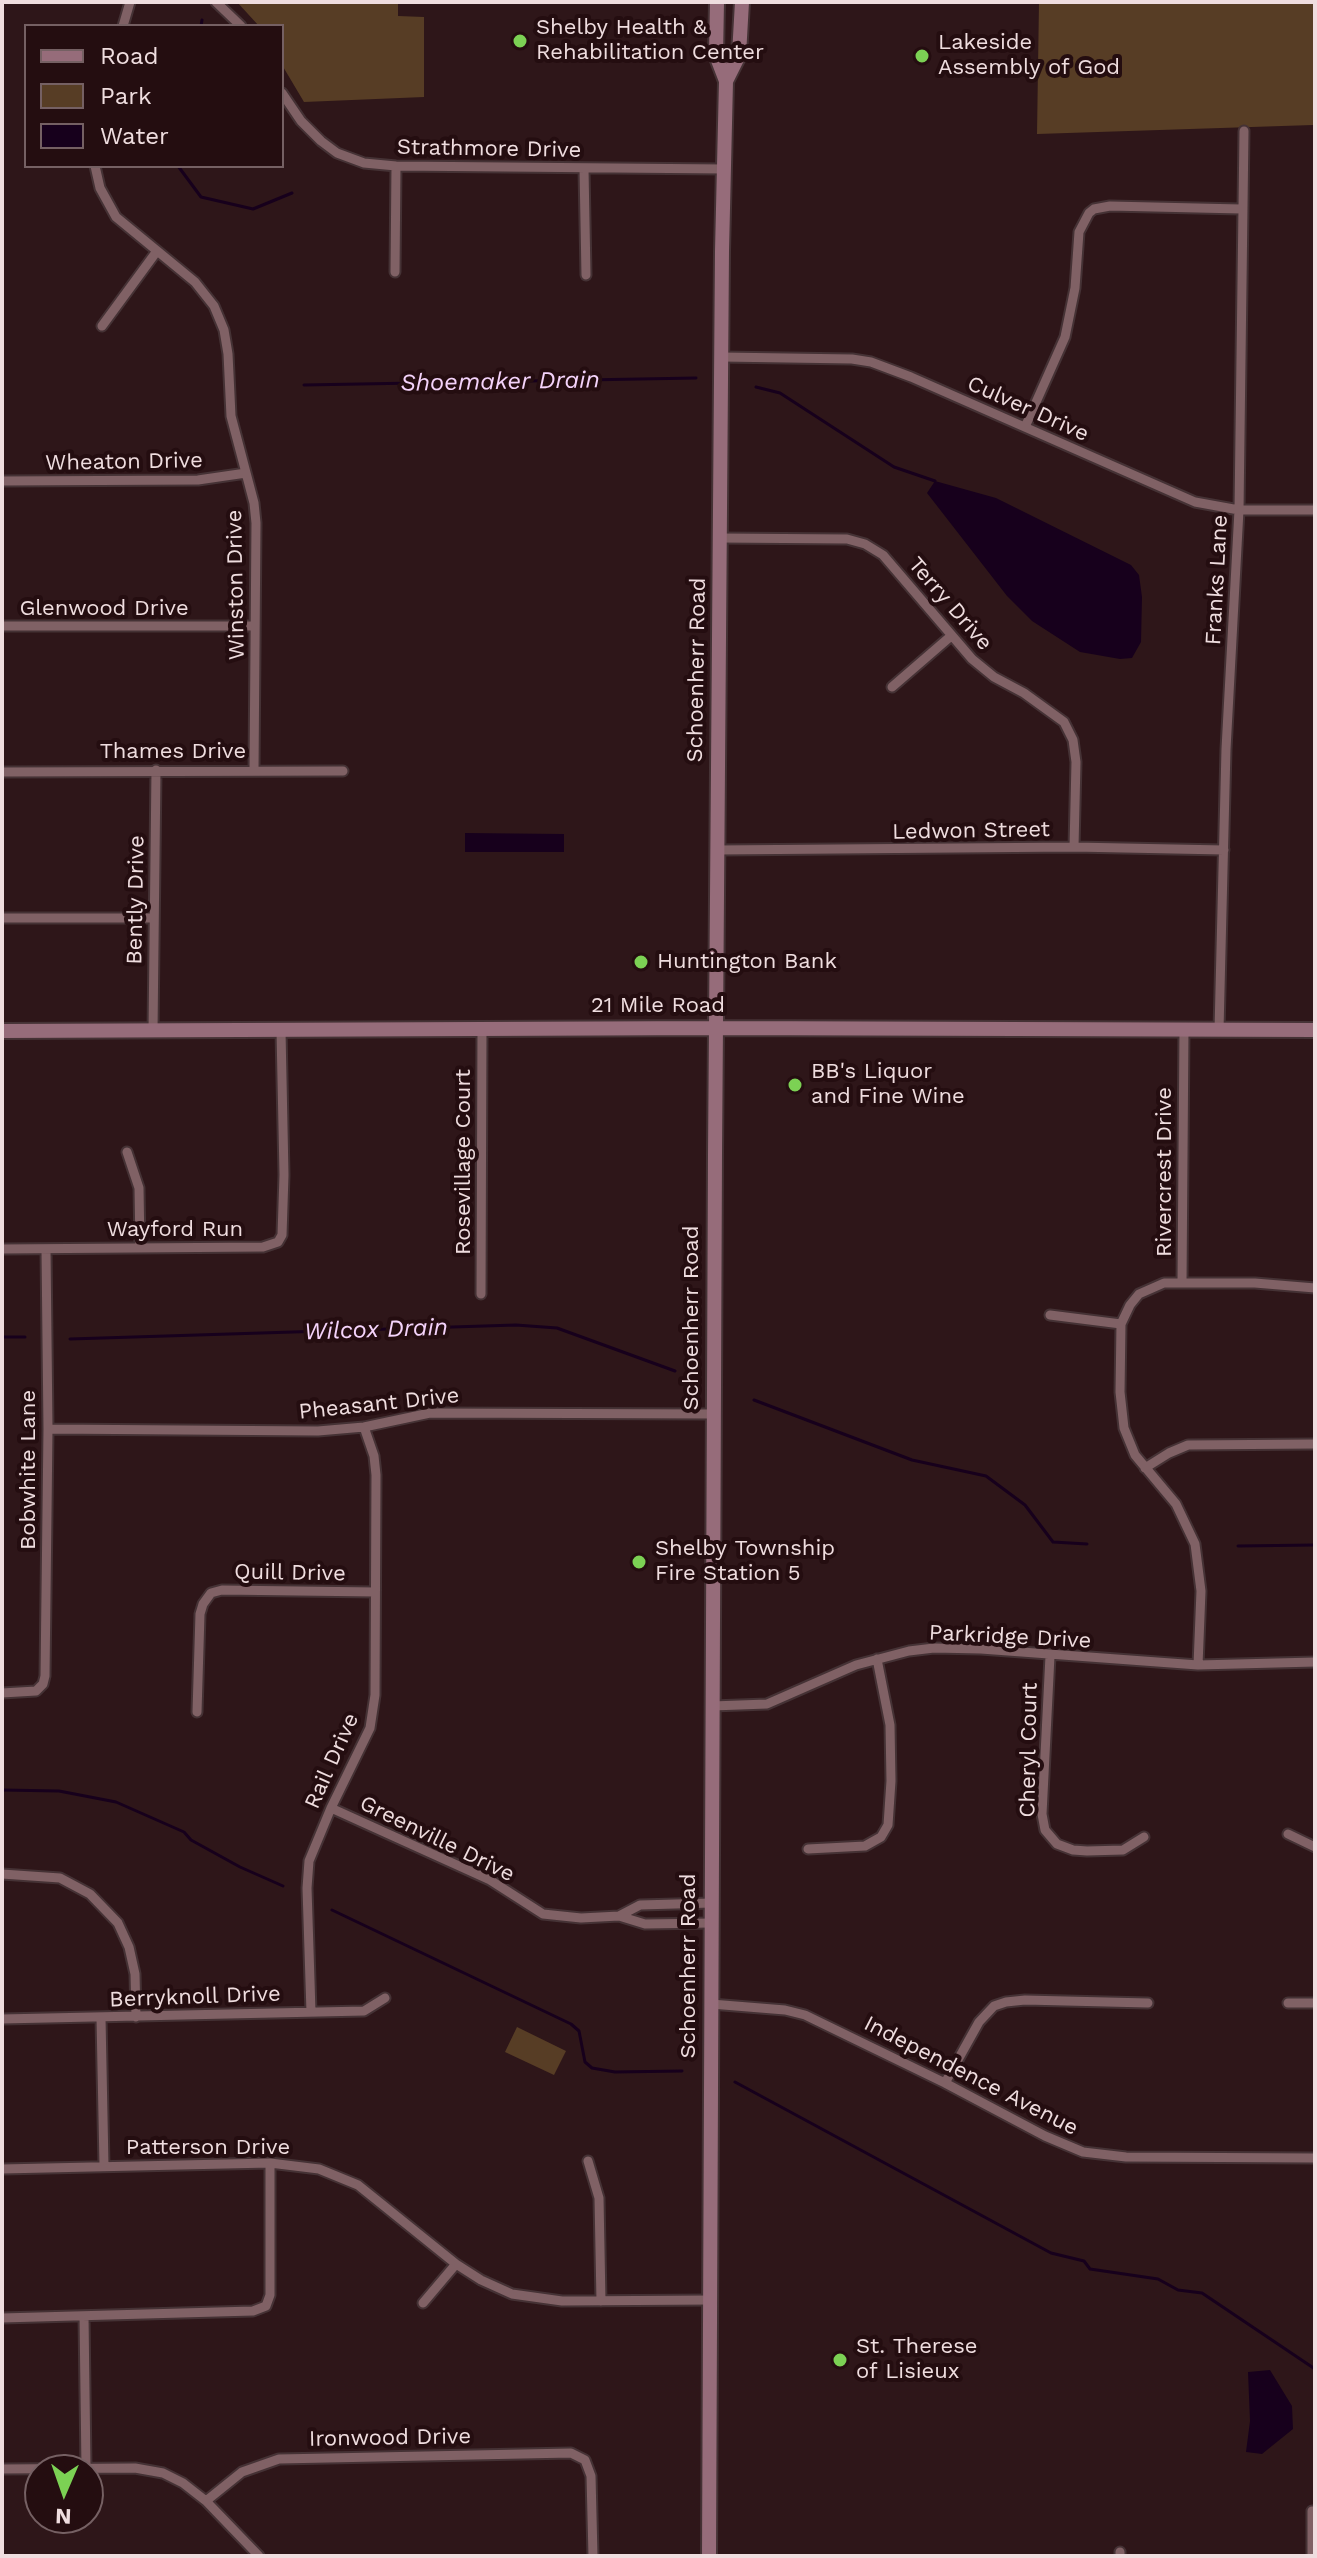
<!DOCTYPE html>
<html>
<head>
<meta charset="utf-8">
<style>
  body { margin:0 }
  #map { position:relative; width:1317px; height:2558px; overflow:hidden; background:#2e1619; font-family:"Work Sans",sans-serif }
  canvas { display:block }
  .frame { position:absolute; inset:0; border:4px solid #efdddf; pointer-events:none }
  .legend { position:absolute; left:24px; top:24px; width:260px; height:144px; box-sizing:border-box; background:#240d10; border:2px solid #756063; margin:0; padding:10px 14px; list-style:none; font-size:24px; color:#efdddf }
  .legend li { display:flex; align-items:center; gap:16px; height:40px }
  .legend b { width:40px; border:2px solid #756063 }
  .north { position:absolute; left:24px; top:2454px; width:80px; height:80px; box-sizing:border-box; background:#240d10; border:2px solid #756063; border-radius:50%; rotate:182deg; font-size:22px; font-weight:700; line-height:32px; text-align:center; color:#efdddf }
  .north::after { content:''; display:block; margin:auto; width:28px; height:36px; background:#7cd154; clip-path:polygon(50% 0,100% 100%,50% 72%,0 100%) }
</style>
</head>
<body>
<div id="map">
<canvas width="1317" height="2558"></canvas>
<div class="frame"></div>
<ul class="legend">
<li><b style="height:10px;background:#966c7a"></b>Road</li>
<li><b style="height:22px;background:#573d25"></b>Park</li>
<li><b style="height:22px;background:#17001c"></b>Water</li>
</ul>
<div class="north">N</div>
</div>
<script>
const context = document.querySelector('canvas').getContext('2d');
context.lineJoin = 'round';
function fill(path, color) { context.fillStyle = color; context.fill(path, 'evenodd'); }
const poly = rows => new Path2D(rows.map(r => 'M' + r).join(''));
function strokePath(path, color, width, dash) { context.strokeStyle = color; context.lineWidth = width; context.lineCap = dash ? 'butt' : 'round'; context.setLineDash(dash || []); context.stroke(path); }
function write(font, color, halo, rows, align = 'center') {
  context.font = font + ' "Work Sans",sans-serif'; context.lineWidth = 8; context.setLineDash([]); context.textBaseline = 'middle'; context.strokeStyle = halo; context.fillStyle = color; for (const [text, x, y, turn = 0] of rows) {
    context.save(); context.translate(x, y); context.rotate((+turn || 0) * Math.PI / 180); context.textAlign = isNaN(turn) ? turn : align; if (halo) context.strokeText(text, 0, 0); context.fillText(text, 0, 0); context.restore();
  }
}
const green = poly([
  [237,2,398,2,398,16,424,17,424,97,304,102,282,65,282,26,259,26],
  [1039,2,1313,2,1313,125,1037,134],
  [517,2027,566,2051,554,2075,505,2052]
]);
const water = poly([
  [935,481,996,498,1131,565,1139,575,1142,597,1141,642,1132,658,1120,659,1080,652,1032,621,1007,596,927,493],
  [465,833,564,834,564,852,465,852],
  [1270,2370,1292,2406,1293,2429,1262,2454,1246,2452,1250,2421,1248,2372]
]);
const stream = poly([
  [201,26,202,20],
  [178,166,201,197,253,209,292,193],
  [304,385,696,378],
  [756,387,780,393,894,467,935,481],
  [2,1337,25,1337],
  [70,1339,516,1325,557,1328,675,1371],
  [754,1400,912,1460,986,1476,1025,1505,1053,1542,1087,1544],
  [1238,1546,1315,1545],
  [2,1790,59,1791,116,1802,184,1832,191,1840,240,1867,283,1886],
  [332,1910,571,2024,579,2031,585,2062,592,2068,615,2072,682,2071],
  [735,2082,1051,2253,1084,2261,1090,2269,1158,2279,1178,2290,1202,2293,1315,2369]
]);
const street = poly([
  [216,2,241,26],
  [123,26,130,2],
  [282,93,301,121,321,141,337,153,364,163,396,166,724,169],
  [95,166,100,188,116,217,195,282,214,306,224,330,228,354,231,416,254,503,256,523,254,770],
  [584,169,586,275],
  [395,272,396,166],
  [102,326,157,251],
  [722,357,852,359,871,362,911,377,1195,502,1239,510,1315,510],
  [1025,427,1065,337,1075,288,1079,232,1089,213,1094,209,1110,206,1241,209],
  [2,481,198,480,246,473],
  [720,538,847,539,865,544,883,555,972,659,994,677,1024,693,1064,722,1073,740,1076,762,1074,847],
  [2,626,255,626],
  [892,687,951,636],
  [2,772,343,771],
  [718,850,1074,847,1224,850],
  [2,918,154,918],
  [1219,1030,1226,749,1239,510,1244,131],
  [153,1031,156,770],
  [127,1152,139,1188,140,1247],
  [2,1249,263,1247,278,1242,282,1235,284,1175,281,1031],
  [1182,1282,1184,1029],
  [481,1294,482,1030],
  [1050,1315,1121,1324],
  [48,1429,318,1431,364,1427,430,1413,714,1414],
  [1145,1468,1169,1453,1188,1445,1315,1444],
  [1050,1656,1042,1814,1045,1830,1057,1844,1073,1850,1087,1851,1123,1850,1144,1837],
  [1198,1665,1201,1591,1195,1544,1176,1504,1135,1455,1124,1428,1120,1392,1121,1324,1130,1305,1139,1294,1164,1283,1255,1283,1315,1288],
  [2,1693,36,1691,43,1684,45,1676,48,1429,46,1250],
  [712,1706,767,1704,856,1665,909,1651,934,1648,981,1649,1198,1665,1315,1662],
  [197,1712,200,1614,203,1604,211,1593,222,1590,375,1592],
  [331,1808,490,1880,543,1914,581,1918,619,1916],
  [1288,1834,1315,1847],
  [808,1849,865,1846,881,1837,888,1825,891,1781,890,1725,877,1659],
  [2,1874,60,1878,90,1894,118,1923,129,1947,135,1974,136,2017],
  [711,1923,645,1924,619,1916,640,1905,711,1903],
  [1288,2003,1315,2003],
  [711,2004,785,2010,805,2015,945,2083,1045,2136,1083,2152,1126,2157,1315,2158],
  [311,2012,307,1888,309,1861,331,1808,370,1728,375,1695,376,1475,374,1456,364,1427],
  [101,2018,104,2166],
  [2,2019,364,2011,385,1998],
  [945,2083,979,2022,994,2006,1006,2002,1025,2000,1148,2003],
  [588,2161,599,2198,601,2301],
  [2,2169,270,2163,319,2169,358,2185,456,2264,481,2280,512,2294,562,2301,710,2300],
  [423,2303,456,2264],
  [84,2316,86,2468],
  [2,2318,253,2311,266,2306,270,2295,270,2163],
  [2,2469,135,2468,163,2473,183,2483,206,2501,259,2556],
  [206,2501,242,2472,279,2459,571,2453,585,2460,591,2476,593,2556],
  [1120,2556,1120,2552],
  [1312,2556,1312,2511,1315,2511]
]);
const secondary = poly([
  [726,81,739,55,742,2],
  [2,1031,716,1028,1315,1030],
  [709,2556,715,1154,722,251,726,81,716,55,717,2]
]);
const markers = [
  [520,41,8,"#7cd154"],
  [922,56,8,"#7cd154"],
  [641,962,8,"#7cd154"],
  [795,1085,8,"#7cd154"],
  [639,1562,8,"#7cd154"],
  [840,2360,8,"#7cd154"]
];
const poiNames = [
  ["Shelby Health &",536,28],
  ["Rehabilitation Center",536,53],
  ["Lakeside",938,43],
  ["Assembly of God",938,68],
  ["Huntington Bank",657,962],
  ["BB's Liquor",811,1072],
  ["and Fine Wine",811,1097],
  ["Shelby Township",655,1549],
  ["Fire Station 5",655,1574],
  ["St. Therese",856,2347],
  ["of Lisieux",856,2372]
];
const streetNames = [
  ["Strathmore Drive",489,149,1],
  ["Culver Drive",1028,409,24],
  ["Wheaton Drive",124,462,-1],
  ["Franks Lane",1217,580,-87],
  ["Winston Drive",236,585,-91],
  ["Terry Drive",950,604,49],
  ["Glenwood Drive",104,609],
  ["Schoenherr Road",697,670,-89],
  ["Thames Drive",173,752],
  ["Ledwon Street",971,831,-1],
  ["Bently Drive",136,900,-89],
  ["21 Mile Road",658,1006],
  ["Rosevillage Court",464,1162,-90],
  ["Rivercrest Drive",1165,1172,-90],
  ["Wayford Run",175,1230],
  ["Schoenherr Road",692,1318,-90],
  ["Pheasant Drive",379,1404,-6],
  ["Bobwhite Lane",29,1470,-90],
  ["Quill Drive",290,1573,1],
  ["Parkridge Drive",1010,1637,3],
  ["Cheryl Court",1029,1750,-89],
  ["Rail Drive",332,1761,-66],
  ["Greenville Drive",437,1839,26],
  ["Schoenherr Road",689,1966,-90],
  ["Berryknoll Drive",195,1997,-2],
  ["Independence Avenue",971,2076,27],
  ["Patterson Drive",208,2148],
  ["Ironwood Drive",390,2438,-1]
];
const waterNames = [
  ["Shoemaker Drain",500,382,-1],
  ["Wilcox Drain",376,1330,-2]
];
fill(green, '#573d25');
fill(water, '#17001c');
strokePath(stream, '#17001c', 3);
strokePath(street, '#453235', 13);
strokePath(secondary, '#453235', 18);
strokePath(street, '#806165', 9);
strokePath(secondary, '#966c7a', 14);
for (const [x, y, r, color] of markers) { const dot = new Path2D(); dot.arc(x, y, r, 0, 2 * Math.PI); context.fillStyle = color; context.fill(dot); strokePath(dot, '#240d10', 3); }
write('22px', '#efdddf', '#240d10', poiNames, 'left');
write('22px', '#efdddf', '#240d10', streetNames);
write('italic 24px', '#f4d3fa', '#240d10', waterNames);
</script>
</body>
</html>
